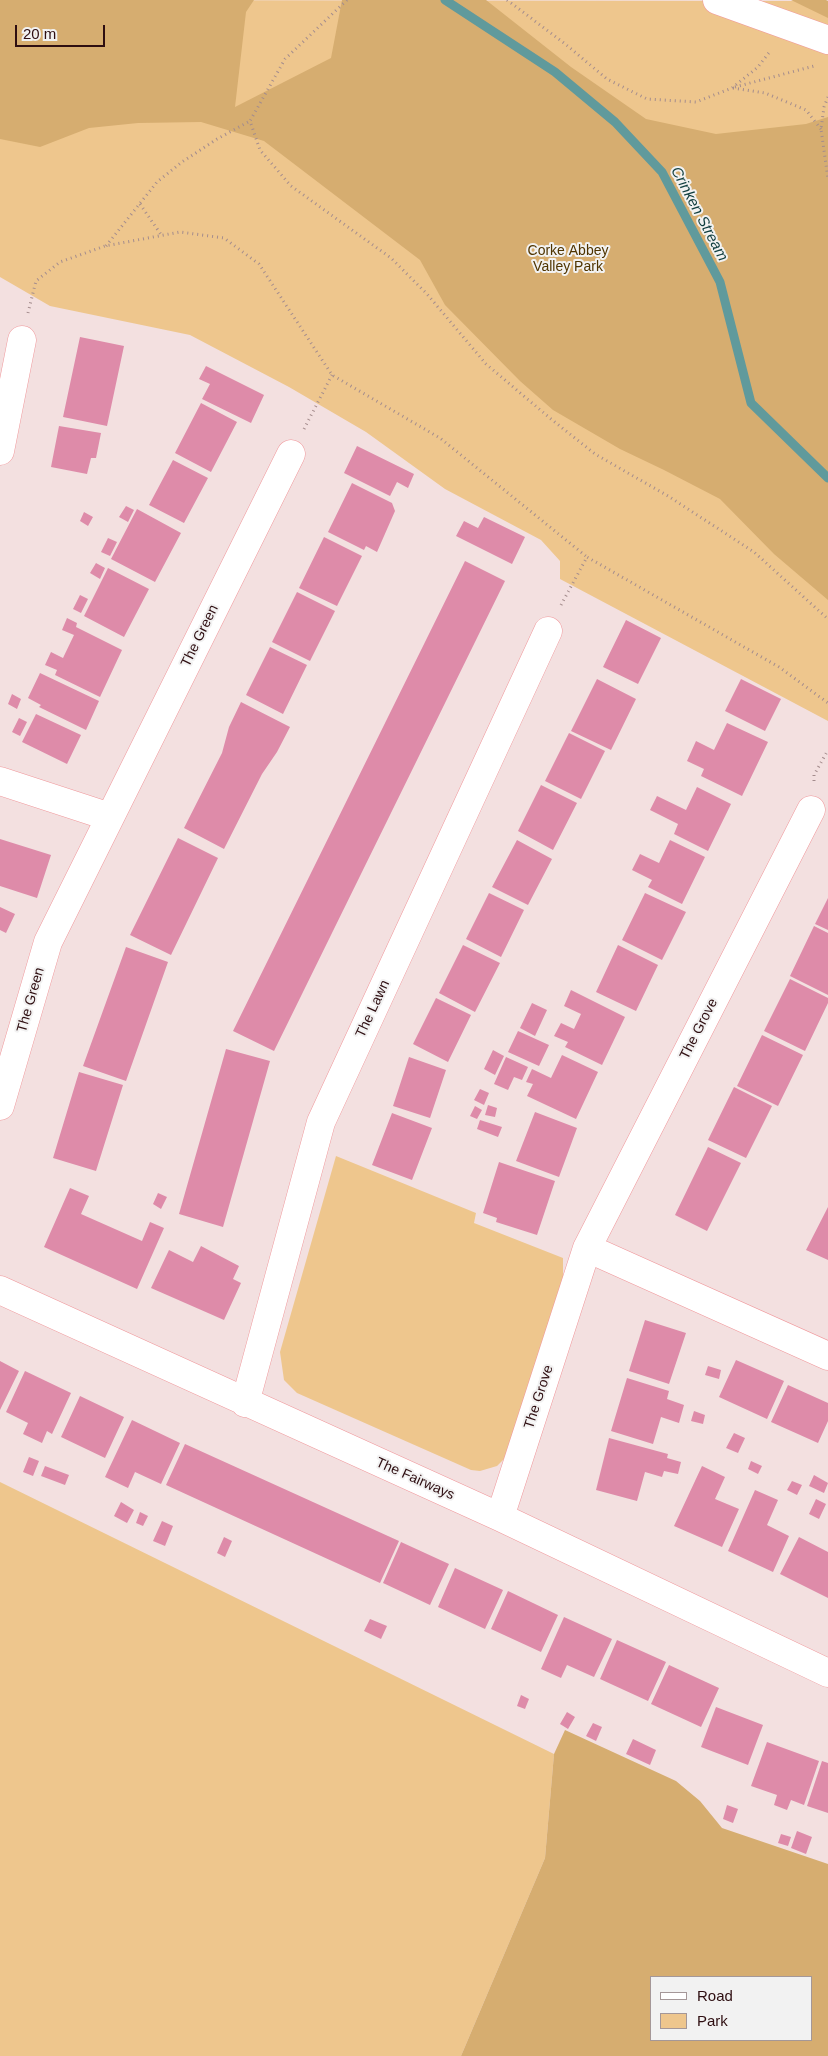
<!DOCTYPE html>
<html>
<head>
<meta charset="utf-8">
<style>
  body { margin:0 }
  #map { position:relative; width:828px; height:2056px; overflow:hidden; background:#f3e0e0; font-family:Arial,sans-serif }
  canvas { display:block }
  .legend { position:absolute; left:650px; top:1976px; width:162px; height:65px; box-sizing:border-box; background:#f2f2f2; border:1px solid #a49798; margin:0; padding:6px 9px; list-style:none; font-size:15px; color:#2e0e11 }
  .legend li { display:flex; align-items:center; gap:10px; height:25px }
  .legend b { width:25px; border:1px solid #a49798 }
  .scale { position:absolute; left:15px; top:25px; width:90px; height:22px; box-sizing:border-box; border:2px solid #2e0e11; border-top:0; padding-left:6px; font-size:15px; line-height:18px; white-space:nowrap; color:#2e0e11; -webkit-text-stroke:4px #f2f2f2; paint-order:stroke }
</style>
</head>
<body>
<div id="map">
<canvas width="828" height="2056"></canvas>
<ul class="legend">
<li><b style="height:6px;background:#fff"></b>Road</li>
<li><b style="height:14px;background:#eec68d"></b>Park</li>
</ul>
<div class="scale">20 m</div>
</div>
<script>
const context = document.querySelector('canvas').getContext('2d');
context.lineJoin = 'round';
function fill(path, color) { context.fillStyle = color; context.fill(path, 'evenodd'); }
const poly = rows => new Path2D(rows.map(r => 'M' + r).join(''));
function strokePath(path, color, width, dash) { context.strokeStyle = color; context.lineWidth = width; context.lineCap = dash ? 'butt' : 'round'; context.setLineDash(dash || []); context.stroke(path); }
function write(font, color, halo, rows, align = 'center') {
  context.font = font + ' Arial,sans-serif'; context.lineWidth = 4; context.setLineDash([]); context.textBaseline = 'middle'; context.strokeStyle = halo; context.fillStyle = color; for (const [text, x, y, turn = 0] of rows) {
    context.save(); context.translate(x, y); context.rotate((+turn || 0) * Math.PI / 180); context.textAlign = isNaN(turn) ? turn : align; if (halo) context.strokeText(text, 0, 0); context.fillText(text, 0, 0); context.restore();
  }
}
const green = poly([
  [0,0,828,1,828,721,560,579,560,561,541,540,445,489,366,432,289,387,190,335,50,306,0,277],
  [336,1156,476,1213,474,1223,563,1258,563,1280,508,1455,497,1466,480,1471,471,1470,297,1393,284,1380,280,1352],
  [0,1482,554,1754,545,1858,461,2056,0,2056]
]);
const forest = poly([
  [0,0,254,0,246,12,235,107,331,58,342,0,486,0,571,67,646,119,716,134,806,124,828,117,828,600,774,554,720,499,664,470,620,449,553,410,520,381,445,305,420,260,264,141,201,122,138,123,89,128,40,147,0,139],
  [791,0,826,0,828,1,828,18],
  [565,1730,676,1781,700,1801,722,1828,828,1864,828,2056,461,2056,545,1858,554,1754],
  [652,1977,812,1977,812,2040,652,2040]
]);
const stream = poly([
  [445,0,555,72,615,122,662,172,720,282,751,403,828,478]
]);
const building = poly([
  [80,337,124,346,107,426,63,417],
  [206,366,264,395,251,423,202,399,210,384,199,379],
  [201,403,237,422,211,472,175,453],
  [59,426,101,433,96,458,91,458,87,474,51,467],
  [357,446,414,474,408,488,397,482,390,496,344,473],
  [173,460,208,478,184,523,149,505],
  [352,483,392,503,395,511,377,552,366,546,364,550,328,532],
  [126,506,134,510,128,522,119,517],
  [137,509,181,533,155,582,111,559],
  [84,512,93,517,88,526,80,521],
  [484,517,525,537,512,564,456,536,464,521,478,528],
  [324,537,362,556,337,606,299,588],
  [108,538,117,542,110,556,101,552],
  [465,561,505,581,274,1051,233,1031],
  [96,563,105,568,100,579,90,573],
  [108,568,149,589,124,637,84,616],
  [297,592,335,611,310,661,272,642],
  [80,595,88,599,81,613,73,609],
  [67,618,77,623,76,627,122,650,100,697,55,675,57,670,45,665,51,652,63,658,74,635,62,630],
  [626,620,661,638,638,684,603,667],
  [270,647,307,665,283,714,246,695],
  [40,673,99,701,86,730,39,707,41,705,28,698],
  [597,679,636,699,611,750,571,731],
  [741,679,781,699,765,731,725,711],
  [12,694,21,699,17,709,8,704],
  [241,702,290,727,277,752,262,774,224,849,184,828,222,753,229,727],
  [36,714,81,735,67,764,22,742],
  [19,718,27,722,20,736,12,732],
  [727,723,768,742,742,796,701,776,704,769,687,761,696,741,714,750],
  [569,733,605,751,581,799,545,781],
  [541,785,577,803,553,850,518,831],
  [697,787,731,804,708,851,674,834,678,824,650,810,657,796,686,810],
  [178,838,218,858,171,955,130,935],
  [0,839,51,855,37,898,0,886],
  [517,840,552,859,528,905,492,887],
  [670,840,705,857,682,904,648,887,652,880,632,870,640,854,659,863],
  [489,893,524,910,501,957,466,939],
  [645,893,686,912,662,960,622,940],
  [828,898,828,930,815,924],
  [0,907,15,914,6,933,0,930],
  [814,926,828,933,828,995,790,976],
  [463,945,500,963,475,1012,439,993],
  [618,945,658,965,636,1011,596,992],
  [126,947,168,962,126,1081,83,1066],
  [790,979,828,998,828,1003,805,1051,764,1031],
  [571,990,625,1017,602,1065,565,1047,568,1042,554,1036,561,1023,574,1029,581,1014,564,1006],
  [436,998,471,1015,448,1062,413,1044],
  [532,1003,547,1010,535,1036,520,1028],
  [518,1031,549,1045,539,1066,508,1052],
  [762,1035,803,1055,778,1106,737,1086],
  [226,1049,270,1061,223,1227,179,1214],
  [493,1050,504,1056,495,1075,484,1069],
  [562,1055,598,1072,576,1119,527,1096,533,1084,526,1082,532,1069,551,1078],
  [409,1057,446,1070,430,1118,393,1106],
  [506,1057,528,1067,522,1080,514,1077,508,1090,494,1084],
  [79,1072,123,1085,96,1171,53,1158],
  [734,1087,772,1106,746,1158,708,1140],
  [480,1089,489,1093,484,1105,474,1100],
  [488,1105,497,1108,495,1117,485,1115],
  [475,1106,482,1110,477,1119,470,1116],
  [535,1112,577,1128,559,1177,516,1161],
  [392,1113,432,1128,412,1180,372,1165],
  [480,1120,502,1127,498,1137,477,1129],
  [708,1147,741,1163,707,1231,675,1215],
  [499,1162,555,1181,537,1235,496,1222,497,1218,483,1213],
  [70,1188,89,1196,81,1214,142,1241,150,1222,164,1228,137,1289,44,1247],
  [158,1193,167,1197,161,1209,153,1204],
  [828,1207,828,1260,806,1250],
  [201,1246,239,1266,233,1279,241,1283,224,1320,151,1288,169,1250,193,1262],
  [645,1320,686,1333,669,1384,629,1371],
  [736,1360,784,1381,767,1419,719,1397],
  [0,1361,19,1371,0,1410],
  [708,1366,721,1370,719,1379,705,1375],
  [25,1371,71,1393,52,1434,47,1431,42,1443,23,1434,28,1423,6,1412],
  [627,1378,669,1391,667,1399,684,1405,679,1423,661,1417,653,1444,611,1431],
  [788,1385,828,1403,828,1421,818,1443,771,1422],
  [80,1396,124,1417,105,1458,61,1437],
  [694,1411,705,1415,703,1424,691,1421],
  [132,1420,180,1443,161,1484,135,1472,128,1488,105,1477],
  [734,1433,745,1438,738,1453,726,1448],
  [609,1438,668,1454,667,1458,681,1462,678,1474,664,1471,662,1477,645,1472,637,1501,596,1490],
  [185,1444,399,1541,380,1583,166,1485],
  [29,1457,39,1461,33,1476,23,1472],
  [751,1461,762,1466,758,1474,748,1469],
  [45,1466,69,1475,65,1485,41,1476],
  [702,1466,725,1477,715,1499,739,1509,722,1547,674,1526],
  [814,1475,828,1483,824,1493,809,1486],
  [792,1481,802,1485,797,1495,787,1490],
  [755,1490,778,1500,767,1525,789,1536,773,1572,728,1551],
  [816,1499,826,1504,819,1519,809,1514],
  [121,1502,134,1510,127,1523,114,1516],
  [140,1512,148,1516,143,1526,136,1523],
  [162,1521,173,1526,165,1546,153,1541],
  [224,1537,232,1541,225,1557,217,1553],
  [799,1537,828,1552,828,1598,780,1574],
  [401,1542,449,1564,430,1605,383,1583],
  [455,1568,503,1590,485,1629,438,1607],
  [508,1591,558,1615,541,1652,491,1629],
  [564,1617,612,1639,594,1677,567,1665,561,1678,541,1669],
  [370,1619,387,1626,381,1639,364,1631],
  [617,1640,666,1662,648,1701,600,1679],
  [669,1665,719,1688,701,1727,651,1704],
  [521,1695,529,1699,525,1709,517,1706],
  [716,1707,763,1725,748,1765,701,1747],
  [567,1712,575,1717,568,1729,560,1724],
  [593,1723,602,1727,596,1741,586,1736],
  [633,1739,656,1750,650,1765,626,1754],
  [767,1742,819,1761,804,1805,791,1800,787,1810,774,1805,777,1795,751,1786],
  [822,1761,828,1763,828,1813,807,1806],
  [727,1805,738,1809,733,1823,723,1819],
  [797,1831,812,1837,806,1854,791,1848],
  [781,1834,791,1837,788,1846,778,1843]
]);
const path = poly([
  [347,0,285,59,250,121,260,150,291,186,391,258,427,294,486,364,551,419,595,454,668,496,754,552,828,619],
  [507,0,564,43,607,79,647,99,696,102,732,88,758,67,771,50],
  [735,87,814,66],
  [733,88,765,93,806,110,821,129],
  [828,97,824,107,821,129,828,179],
  [140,204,162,236],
  [106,246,157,182,182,162,217,139,250,121],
  [28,313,36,281,60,262,105,246,180,232,224,238,259,264,332,375,440,438,587,557],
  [304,429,332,375],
  [561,605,587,557,779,667,828,703],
  [814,781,814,775,828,750]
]);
const minor = poly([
  [717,0,828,40],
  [0,451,22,340],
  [0,781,110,817],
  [0,1106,48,942,291,454],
  [587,1248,828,1356],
  [0,1290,500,1517,828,1673],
  [245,1403,321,1122,548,631],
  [500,1517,587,1248,811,810]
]);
const parkNames = [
  ["Corke Abbey",568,251],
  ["Valley Park",568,267]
];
const streetNames = [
  ["The Green",200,636,-64],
  ["The Green",31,1000,-74],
  ["The Lawn",373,1009,-65],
  ["The Grove",699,1029,-63],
  ["The Grove",539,1397,-72],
  ["The Fairways",415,1479,24]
];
const waterNames = [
  ["Crinken Stream",699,214,62]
];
fill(green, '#eec68d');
fill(forest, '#d6ad70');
strokePath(stream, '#609a9c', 9);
fill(building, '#de8ba9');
strokePath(minor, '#f0979b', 29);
strokePath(path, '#a48c8d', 3, [1, 4]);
strokePath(minor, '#fff', 28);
write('14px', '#4f3400', '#f2f2f2', parkNames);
write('14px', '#2e0e11', '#f2f2f2', streetNames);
write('italic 15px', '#103e3f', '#f2f2f2', waterNames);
</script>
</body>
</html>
